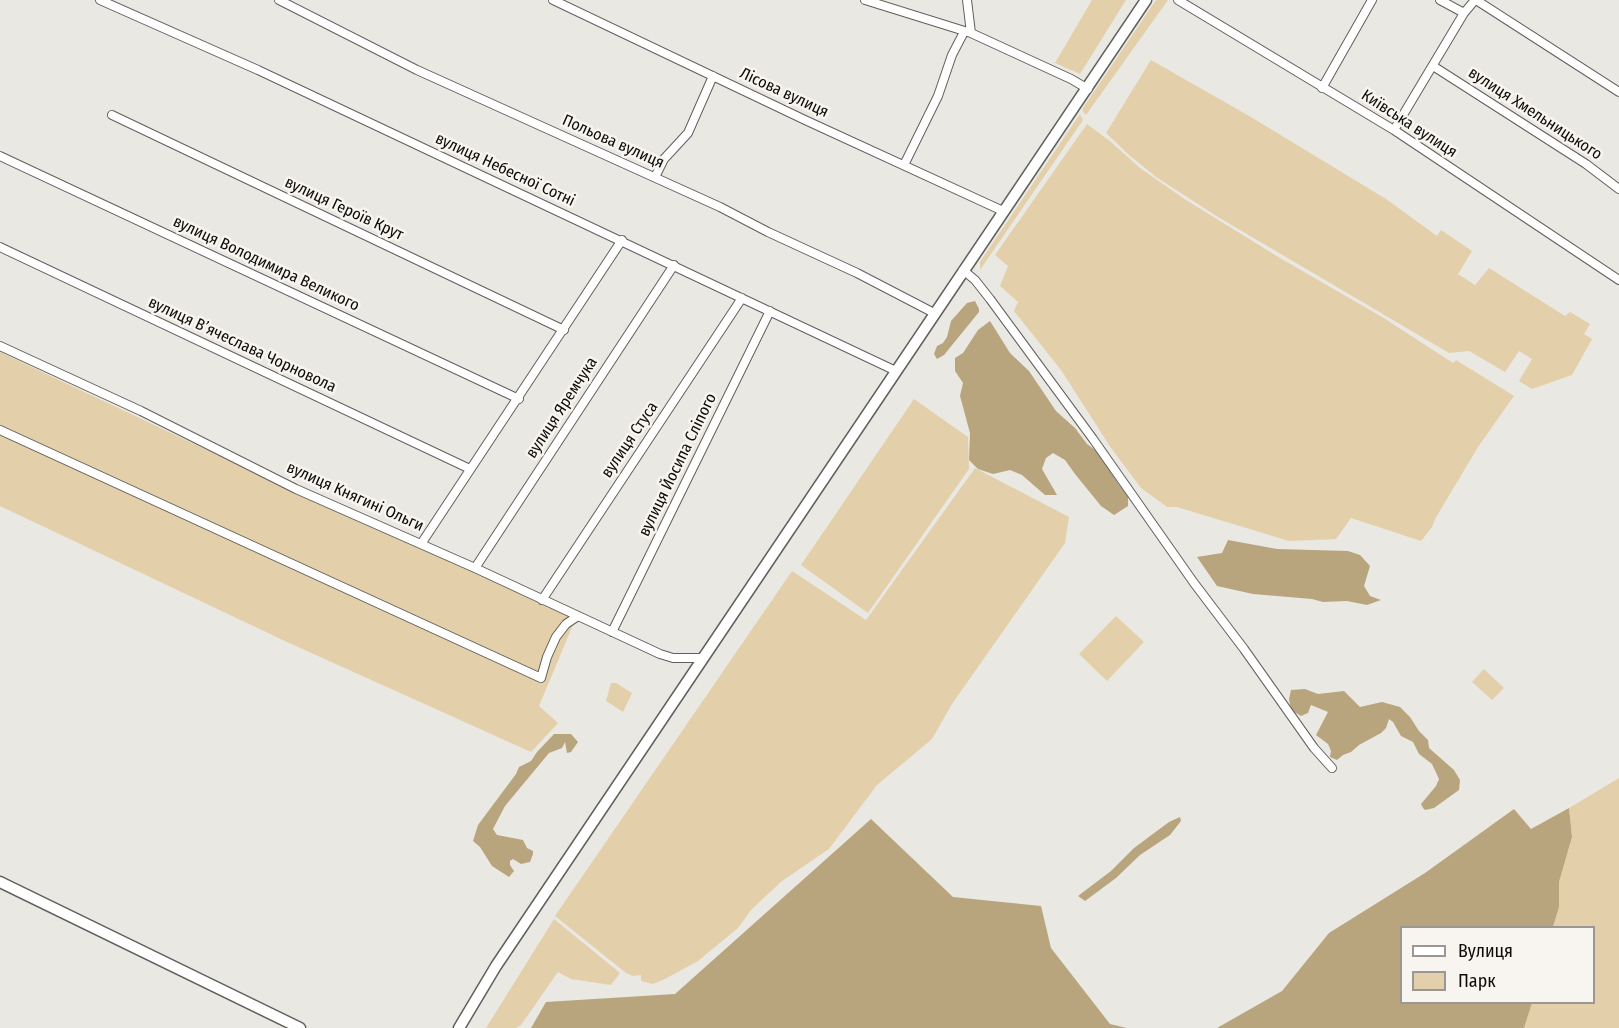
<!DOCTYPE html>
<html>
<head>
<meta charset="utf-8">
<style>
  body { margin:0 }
  #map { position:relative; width:1619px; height:1028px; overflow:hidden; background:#eae8e3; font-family:"Fira Sans Condensed",sans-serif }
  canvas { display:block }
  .legend { position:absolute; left:1400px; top:926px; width:195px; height:78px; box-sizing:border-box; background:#f8f5f0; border:2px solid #9a9794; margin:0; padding:8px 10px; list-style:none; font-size:18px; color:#0c0b0a }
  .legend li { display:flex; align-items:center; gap:12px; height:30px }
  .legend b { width:30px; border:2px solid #9a9794 }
</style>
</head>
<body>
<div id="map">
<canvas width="1619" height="1028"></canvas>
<ul class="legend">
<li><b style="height:8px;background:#fff"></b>Вулиця</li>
<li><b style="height:16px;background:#e3d0aa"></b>Парк</li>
</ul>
</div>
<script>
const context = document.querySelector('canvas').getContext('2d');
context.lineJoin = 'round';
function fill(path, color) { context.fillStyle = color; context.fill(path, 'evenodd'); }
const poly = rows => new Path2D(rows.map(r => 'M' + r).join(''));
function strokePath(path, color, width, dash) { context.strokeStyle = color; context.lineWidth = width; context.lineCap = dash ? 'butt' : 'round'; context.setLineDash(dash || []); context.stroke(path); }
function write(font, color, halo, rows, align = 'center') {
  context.font = font + ' "Fira Sans Condensed",sans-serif'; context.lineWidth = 5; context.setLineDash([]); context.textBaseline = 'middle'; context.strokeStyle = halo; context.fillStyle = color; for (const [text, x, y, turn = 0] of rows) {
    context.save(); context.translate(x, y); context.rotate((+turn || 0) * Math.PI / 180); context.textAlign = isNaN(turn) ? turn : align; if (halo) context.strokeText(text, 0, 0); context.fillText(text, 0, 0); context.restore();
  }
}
const green = poly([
  [1092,0,1126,0,1080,74,1055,63],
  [1156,0,1168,0,1086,115,1083,112,1083,108],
  [1151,60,1251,117,1386,199,1437,236,1441,230,1472,251,1458,274,1475,285,1489,268,1565,316,1570,312,1590,324,1584,334,1592,339,1572,375,1532,389,1519,381,1532,359,1519,351,1505,372,1469,351,1449,353,1218,217,1156,177,1129,155,1106,133],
  [1080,114,1083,120,980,270,980,262,986,253],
  [1087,124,1111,142,1140,168,1186,200,1280,258,1382,317,1453,363,1456,360,1514,396,1478,447,1435,519,1432,527,1421,541,1351,518,1336,539,1289,541,1177,507,1167,507,1141,488,1111,448,1061,370,1014,311,1018,302,1000,286,1008,266,995,255],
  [0,352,336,511,571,615,575,620,539,706,558,723,531,752,287,642,0,506],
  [914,399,968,437,969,469,868,613,801,565],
  [975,468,1069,517,1065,543,952,704,932,739,877,785,829,849,782,881,752,909,738,928,698,961,665,979,653,984,641,981,641,975,633,976,626,973,555,916,792,571,866,620],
  [1116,616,1144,642,1107,681,1079,654],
  [1484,669,1504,688,1492,700,1472,682],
  [611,683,616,683,632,693,623,712,606,701],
  [1619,778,1619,1028,1524,1028,1532,1003,1594,1002,1594,928,1553,927,1559,907,1559,882,1572,837,1569,808],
  [554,919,620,973,611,985,571,979,558,972,521,1025,516,1028,486,1028]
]);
const forest = poly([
  [975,301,979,309,979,312,944,355,937,359,934,354,937,346,943,343,947,337,951,321,967,303],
  [990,321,1010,353,1029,371,1056,411,1075,428,1087,444,1098,452,1119,485,1128,495,1128,506,1114,515,1101,506,1075,474,1065,460,1053,453,1046,458,1042,469,1057,495,1045,495,1022,475,1010,470,993,474,978,469,969,460,970,433,960,396,963,383,955,371,955,358,963,353,978,330],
  [1228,540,1277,549,1348,551,1360,555,1370,566,1364,586,1370,596,1381,600,1367,605,1347,601,1323,602,1312,599,1253,594,1217,586,1197,557,1222,553],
  [1305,689,1318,694,1344,691,1360,707,1382,702,1400,707,1410,717,1419,731,1428,740,1429,748,1454,770,1460,780,1459,790,1434,808,1425,810,1423,808,1421,804,1436,786,1439,779,1432,764,1419,754,1413,742,1401,736,1393,722,1389,719,1386,728,1381,733,1359,745,1351,752,1343,755,1337,760,1330,757,1331,751,1328,744,1316,735,1328,712,1311,705,1308,713,1301,716,1291,710,1289,699,1291,690],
  [554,734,571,734,578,742,571,752,567,753,565,742,562,748,549,753,505,806,493,829,497,835,523,840,527,848,533,851,533,854,530,862,521,864,513,859,510,861,510,865,514,871,509,877,492,866,480,847,473,841,478,825,516,774,519,767,531,761,537,752],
  [1569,808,1572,837,1559,882,1559,907,1553,927,1402,928,1402,1002,1532,1003,1524,1028,1217,1028,1282,991,1329,933,1425,873,1514,809,1531,829],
  [1180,817,1181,821,1170,835,1140,855,1116,878,1085,901,1078,896,1111,871,1134,848,1169,822],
  [871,819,953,897,1041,906,1051,948,1110,1024,1127,1028,531,1028,546,1002,675,994]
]);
const minor = poly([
  [100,0,258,70,896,371],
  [279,0,417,70,720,207,768,232,857,273,934,313],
  [553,0,805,120,1003,211],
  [865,0,971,33,1071,79,1088,89],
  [967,0,971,33],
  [1178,0,1394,130,1619,280],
  [1440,0,1464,13],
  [1476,0,1619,92],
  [1433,66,1586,164,1619,189],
  [1322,88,1372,0],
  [112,115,564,330],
  [1394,130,1464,13,1475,0],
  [0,156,519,399],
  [904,165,938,96,952,55,964,32],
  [655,177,664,159,688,133,713,76],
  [0,247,470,469],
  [963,270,975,280,990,299,1093,439,1194,583,1244,649,1314,748,1332,768],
  [0,346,141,411,296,489,475,568,660,654,673,658,703,658],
  [0,430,541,678,547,657,556,637,566,624,578,616],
  [421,544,622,240],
  [475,568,674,265],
  [542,600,742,298],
  [612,632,770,311]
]);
const major = poly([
  [0,882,300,1028],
  [459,1028,496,966,1146,0]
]);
const streetNames = [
  ["Лісова вулиця",784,93,25],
  ["вулиця Хмельницького",1535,114,33],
  ["Київська вулиця",1409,124,33],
  ["Польова вулиця",613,142,24],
  ["вулиця Небесної Сотні",505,170,25],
  ["вулиця Героїв Крут",344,209,25],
  ["вулиця Володимира Великого",266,264,25],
  ["вулиця Вʼячеслава Чорновола",242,345,25],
  ["вулиця Яремчука",562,408,-57],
  ["вулиця Стуса",630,440,-56],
  ["вулиця Йосипа Сліпого",678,465,-64],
  ["вулиця Княгині Ольги",355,497,24]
];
fill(green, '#e3d0aa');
fill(forest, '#b8a57e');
strokePath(minor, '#615f5b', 10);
strokePath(major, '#615f5b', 13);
strokePath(minor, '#fff', 8);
strokePath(major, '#fff', 10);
write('16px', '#0c0b0a', '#f8f5f0', streetNames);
</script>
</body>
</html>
